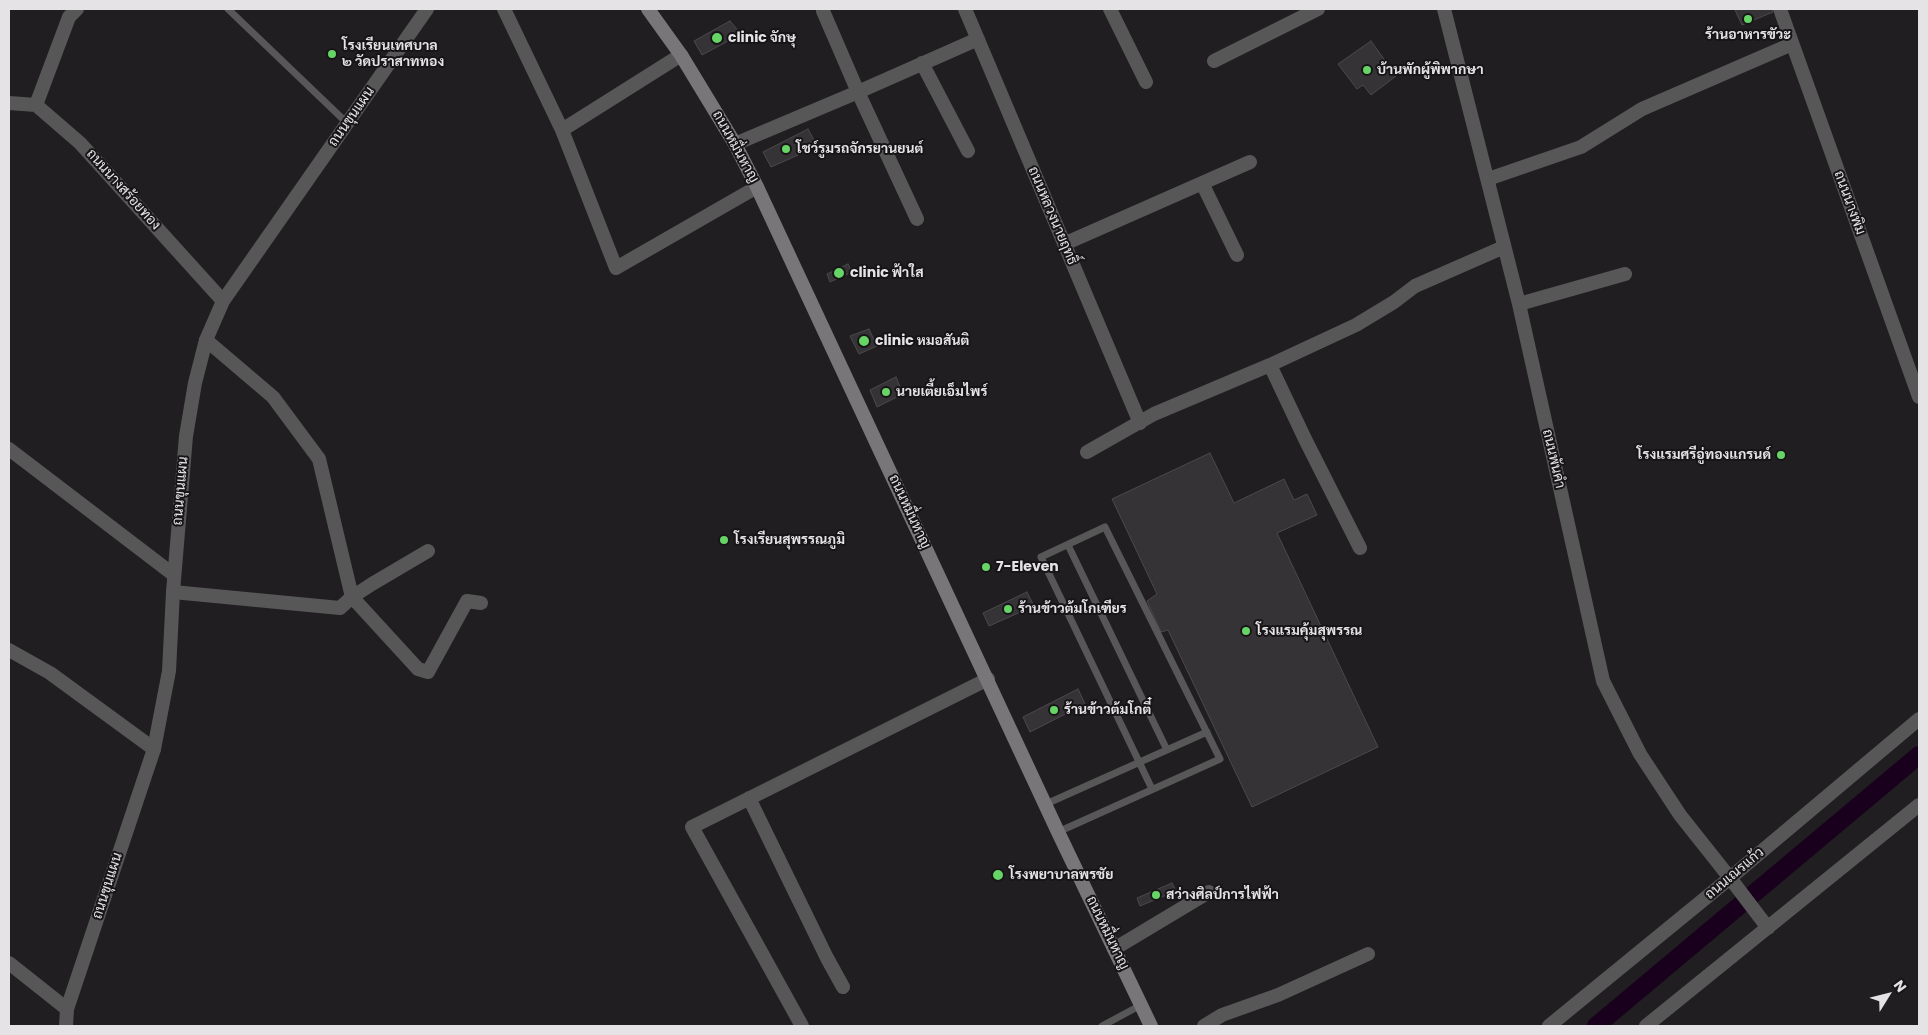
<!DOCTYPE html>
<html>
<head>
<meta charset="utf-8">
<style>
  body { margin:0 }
  #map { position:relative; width:1928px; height:1035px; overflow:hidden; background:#201e21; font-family:Poppins,sans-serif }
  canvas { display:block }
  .frame { position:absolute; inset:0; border:10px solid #e5e3e5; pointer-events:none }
  .north { position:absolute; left:1863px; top:970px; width:50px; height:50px; -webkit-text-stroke:4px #171517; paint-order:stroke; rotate:54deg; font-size:14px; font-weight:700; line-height:20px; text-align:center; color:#e5e3e5 }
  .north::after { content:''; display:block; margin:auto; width:18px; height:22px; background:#e5e3e5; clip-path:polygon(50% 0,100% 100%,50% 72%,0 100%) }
</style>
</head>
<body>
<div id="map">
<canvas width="1928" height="1035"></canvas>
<div class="frame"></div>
<div class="north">N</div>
</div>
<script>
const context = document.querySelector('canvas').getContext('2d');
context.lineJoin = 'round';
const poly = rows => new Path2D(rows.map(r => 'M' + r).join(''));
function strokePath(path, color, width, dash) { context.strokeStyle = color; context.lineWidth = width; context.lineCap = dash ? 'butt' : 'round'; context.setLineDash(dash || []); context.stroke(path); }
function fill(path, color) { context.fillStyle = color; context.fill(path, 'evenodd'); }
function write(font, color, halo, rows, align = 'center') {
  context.font = font + ' Poppins,Sarabun,sans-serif'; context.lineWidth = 4; context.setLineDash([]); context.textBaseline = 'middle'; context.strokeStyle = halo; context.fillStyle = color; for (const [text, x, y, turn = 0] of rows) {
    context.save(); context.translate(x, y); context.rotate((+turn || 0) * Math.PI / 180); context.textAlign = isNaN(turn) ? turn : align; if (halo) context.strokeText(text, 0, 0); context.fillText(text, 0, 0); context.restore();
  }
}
const canal = poly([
  [1596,1026,1919,755]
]);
const building = poly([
  [1738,9,1771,9,1773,12,1742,25,1735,10,1738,9],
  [730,21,741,34,702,55,694,41,730,21],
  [1371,41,1396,76,1371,95,1363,85,1357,89,1338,64,1371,41],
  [808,129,815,142,804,146,805,152,771,167,763,152,808,129],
  [848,264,852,272,830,282,827,274,848,264],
  [869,329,877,346,859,354,850,336,869,329],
  [896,377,903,394,877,407,870,390,896,377],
  [1210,453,1234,503,1284,479,1294,500,1307,494,1317,515,1277,533,1378,747,1252,807,1168,630,1161,632,1147,601,1157,594,1112,499,1210,453],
  [1027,592,1034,606,989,626,983,613,1027,592],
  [1078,689,1085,704,1030,732,1023,717,1078,689],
  [1172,883,1176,891,1140,906,1137,898,1172,883]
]);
const service = poly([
  [228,9,347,123],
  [1068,545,1167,750],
  [1046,804,1207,732],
  [1058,832,1220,759,1105,527,1041,557,1152,789],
  [1102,1026,1141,1005]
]);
const minor = poly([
  [504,9,562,130,616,268,757,187],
  [965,9,1140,423],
  [1110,9,1146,82],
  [1444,9,1519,304,1603,681,1640,754,1680,815,1730,878],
  [1780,9,1919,397],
  [823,11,858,92,917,219],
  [1214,61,1318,9],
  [922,63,968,151],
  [9,103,36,105,80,143,223,301],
  [36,105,69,17,77,9],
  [562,130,681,55],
  [735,144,858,92,978,39],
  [1488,179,1581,147,1642,109,1792,44],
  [1202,183,1237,255],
  [1064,244,1250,162],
  [1519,304,1625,274],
  [206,340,273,397,319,459,352,597,418,669,428,672,467,601,481,603],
  [1270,365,1305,439,1360,548],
  [9,449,174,575],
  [1087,452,1154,414,1270,365,1356,325,1394,302,1415,286,1504,247],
  [173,592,340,608,352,597,372,584,428,551],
  [9,650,50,673,154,749],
  [749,798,827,958,843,987],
  [1114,949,1209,892],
  [9,963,67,1009],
  [802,1026,692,827,988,679],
  [1204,1026,1222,1015,1278,995,1368,954]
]);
const tertiary = poly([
  [1730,878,1768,928],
  [66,1026,67,1009,154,749,169,671,173,592,186,436,195,383,206,340,223,301,427,9],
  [1549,1026,1730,878,1919,719],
  [1646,1026,1919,805]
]);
const secondary = poly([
  [648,9,681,55,735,144,757,187,1058,832,1151,1026]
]);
const markers = [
  [1748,19,5,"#67d466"],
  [717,38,6,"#67d466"],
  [332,54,5,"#67d466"],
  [1367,70,5,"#67d466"],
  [786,149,5,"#67d466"],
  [839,273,6,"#67d466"],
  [864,341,6,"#67d466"],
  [886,392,5,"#67d466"],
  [1781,455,5,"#67d466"],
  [724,540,5,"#67d466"],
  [986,567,5,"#67d466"],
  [1008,609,5,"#67d466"],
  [1246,631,5,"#67d466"],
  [1054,710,5,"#67d466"],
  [998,875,6,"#67d466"],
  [1156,895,5,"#67d466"]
];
const poiNames = [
  ["ร้านอาหารขัวะ",1748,35,"center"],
  ["clinic จักษุ",728,38],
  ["โรงเรียนเทศบาล",342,46],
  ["๒ วัดปราสาททอง",342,62],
  ["บ้านพักผู้พิพากษา",1377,70],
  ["โชว์รูมรถจักรยานยนต์",796,149],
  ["clinic ฟ้าใส",850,273],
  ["clinic หมอสันติ",875,341],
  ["นายเตี้ยเอ็มไพร์",896,392],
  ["โรงแรมศรีอู่ทองแกรนด์",1771,455,"right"],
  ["โรงเรียนสุพรรณภูมิ",734,540],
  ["7-Eleven",996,567],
  ["ร้านข้าวต้มโกเฑียร",1018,609],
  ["โรงแรมคุ้มสุพรรณ",1256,631],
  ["ร้านข้าวต้มโกตี๋",1064,710],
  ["โรงพยาบาลพรชัย",1009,875],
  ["สว่างศิลป์การไฟฟ้า",1166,895]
];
const streetNames = [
  ["ถนนขุนแผน",352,117,-55],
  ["ถนนหมื่นหาญ",735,147,61],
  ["ถนนนางสร้อยทอง",123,190,48],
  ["ถนนนางพิม",1849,203,70],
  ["ถนนหลวงนายฤทธิ์",1052,216,67],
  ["ถนนพันคำ",1553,459,77],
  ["ถนนขุนแผน",181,491,-85],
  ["ถนนหมื่นหาญ",909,512,65],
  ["ถนนเณรแก้ว",1735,874,-40],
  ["ถนนขุนแผน",108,886,-72],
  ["ถนนหมื่นหาญ",1107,933,64]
];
strokePath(canal, '#19001d', 18);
fill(building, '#363336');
strokePath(building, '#4c494c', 1);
strokePath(service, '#585758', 7);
strokePath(minor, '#585758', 14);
strokePath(tertiary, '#585758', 14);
strokePath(secondary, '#787679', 14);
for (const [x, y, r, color] of markers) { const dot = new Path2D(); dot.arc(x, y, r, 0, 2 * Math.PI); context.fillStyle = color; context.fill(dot); strokePath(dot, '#171517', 2); }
write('bold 14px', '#e5e3e5', '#171517', poiNames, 'left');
write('14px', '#e5e3e5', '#171517', streetNames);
</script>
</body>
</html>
